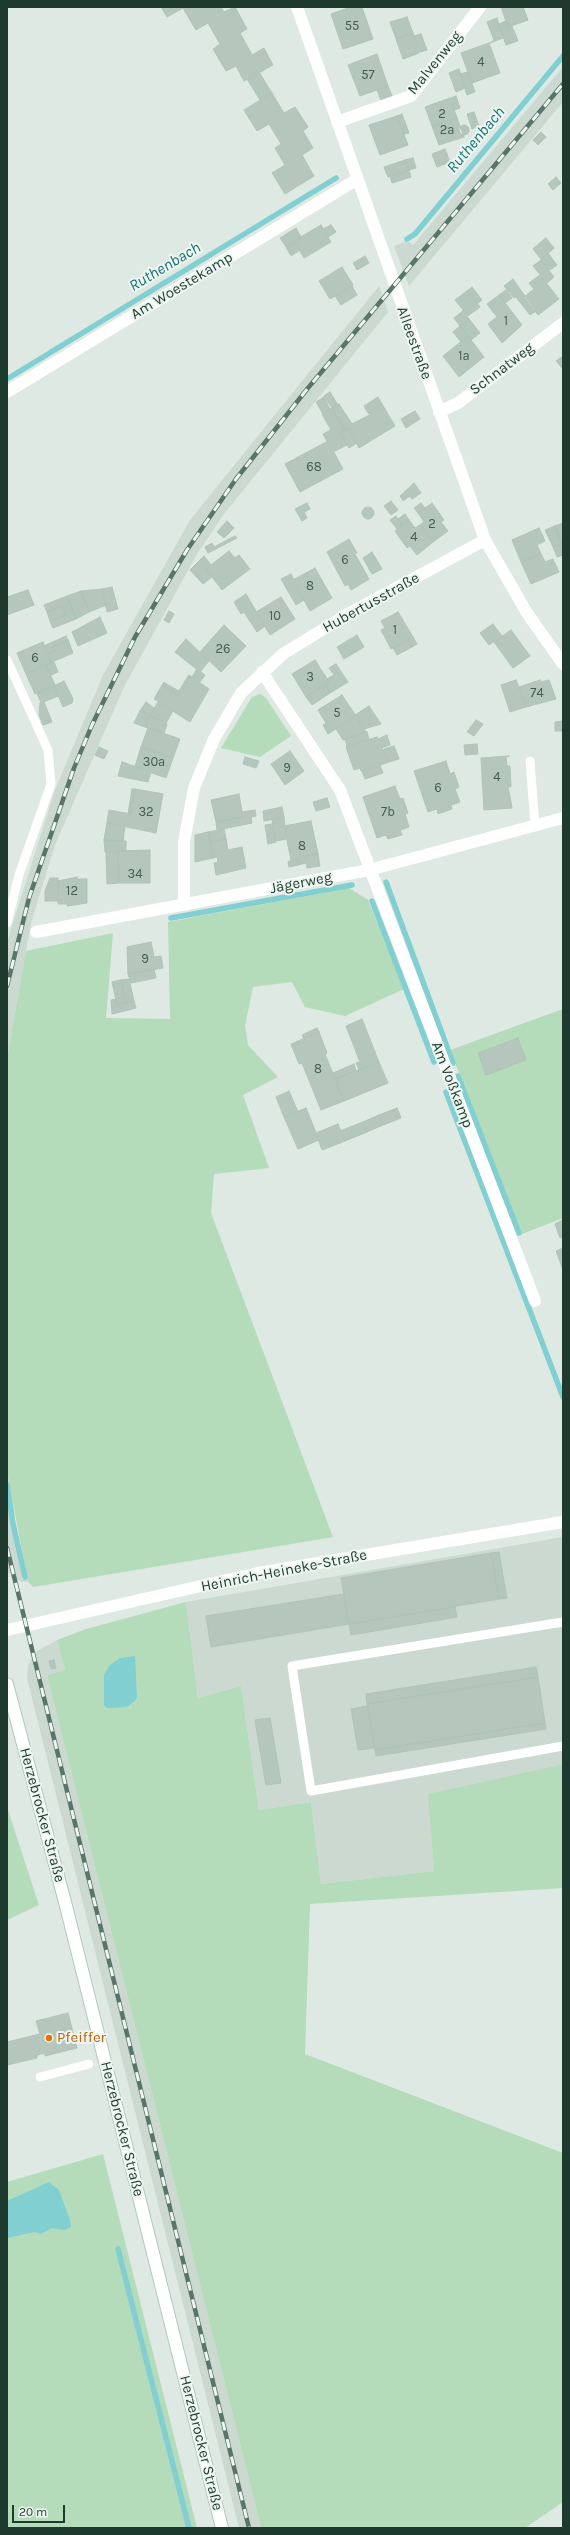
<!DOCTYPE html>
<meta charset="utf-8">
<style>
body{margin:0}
#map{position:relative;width:570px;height:2535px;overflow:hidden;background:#dde9e2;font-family:Karla,sans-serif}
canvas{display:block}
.frame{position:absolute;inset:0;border:8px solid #1e392e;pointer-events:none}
.scale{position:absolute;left:12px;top:2505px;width:53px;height:18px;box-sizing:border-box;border:2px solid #1e392e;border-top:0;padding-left:5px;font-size:12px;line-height:14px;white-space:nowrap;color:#1e392e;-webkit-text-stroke:3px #edf6f0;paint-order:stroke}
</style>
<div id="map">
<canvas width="570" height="2535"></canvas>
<div class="frame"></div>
<div class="scale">20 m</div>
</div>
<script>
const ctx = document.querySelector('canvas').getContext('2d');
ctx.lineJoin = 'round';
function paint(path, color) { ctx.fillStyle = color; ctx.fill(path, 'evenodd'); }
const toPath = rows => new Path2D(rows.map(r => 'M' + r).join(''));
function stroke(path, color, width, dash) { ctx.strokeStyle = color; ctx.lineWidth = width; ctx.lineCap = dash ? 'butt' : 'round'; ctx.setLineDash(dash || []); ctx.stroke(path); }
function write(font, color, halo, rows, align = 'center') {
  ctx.font = font + ' Karla,sans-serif'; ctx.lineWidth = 4; ctx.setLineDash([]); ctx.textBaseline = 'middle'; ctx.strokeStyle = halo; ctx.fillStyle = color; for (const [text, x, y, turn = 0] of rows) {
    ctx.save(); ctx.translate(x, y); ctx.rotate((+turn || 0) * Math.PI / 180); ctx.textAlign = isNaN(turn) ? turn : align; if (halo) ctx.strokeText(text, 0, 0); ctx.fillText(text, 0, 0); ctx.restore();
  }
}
paint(toPath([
 [563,67,563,102,409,286,394,246,407,241,413,245],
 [379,286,388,312,224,514,197,554,124,687,55,845,31,923,7,1058,7,945,11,929,55,790,103,675,190,520],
 [7,1472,16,1525,28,1582,21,1582,7,1572],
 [563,1537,563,1764,429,1794,434,1871,321,1884,311,1802,259,1810,241,1686,198,1698,186,1602],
 [57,1640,65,1670,47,1675,261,2528,239,2528,27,1678,28,1665,35,1652]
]), '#cbd9d1');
paint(toPath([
 [260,694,266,698,291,736,260,757,221,748,252,697],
 [349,888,368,900,404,989,345,1016,305,1007,292,982,253,987,245,1026,248,1045,278,1077,243,1095,269,1168,214,1174,211,1213,333,1537,33,1587,28,1582,7,1472,7,1058,26,951,113,933,106,1018,170,1019,168,922],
 [563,1009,563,1218,522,1234,450,1050],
 [186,1602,198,1698,241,1686,259,1810,311,1802,321,1884,434,1871,428,1794,563,1764,563,1888,310,1904,305,2054,563,2153,563,2502,525,2528,261,2528,47,1675,65,1670,57,1640,86,1629],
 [7,1807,39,1905,7,1920],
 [103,2154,197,2528,7,2528,7,2182]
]), '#b4dcba');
paint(toPath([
 [135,1656,137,1697,135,1701,127,1707,107,1708,104,1705,104,1675,110,1665,120,1658],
 [49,2182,59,2190,70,2220,71,2227,65,2230,52,2228,41,2234,34,2232,7,2238,7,2201]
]), '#82cfd1');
stroke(toPath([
 [407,239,415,234,563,56],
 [7,379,336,178],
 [386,882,453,1063],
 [372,901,434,1062],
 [171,918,352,885],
 [458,1076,519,1233],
 [446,1092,563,1397],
 [7,1485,13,1524,25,1577],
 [118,2249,189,2528]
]), '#82cfd1', 5.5);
const building = toPath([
 [161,7,185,7,167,17,161,7],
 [221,7,224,12,235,7,247,29,240,33,252,55,264,48,273,65,244,81,236,66,226,71,213,49,220,44,208,23,196,30,183,8,221,7],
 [351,7,362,7,373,39,343,49,331,14,351,7],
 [501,7,523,7,528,20,508,27,501,7],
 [407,17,413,33,396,39,390,22,407,17],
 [497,18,503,38,490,43,494,40,487,22,497,18],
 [506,21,508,27,512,26,518,41,506,45,499,24,506,21],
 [413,33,419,53,403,59,396,39,413,33],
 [421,34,427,50,420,52,414,36,421,34],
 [489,43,500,73,472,83,461,53,489,43],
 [377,54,388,86,360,96,348,65,377,54],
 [459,69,465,88,456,92,449,73,459,69],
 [259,72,272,93,260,100,247,79,259,72],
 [468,72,475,92,467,95,460,74,468,72],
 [388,86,392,96,381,100,377,90,388,86],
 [272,93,284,113,295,107,308,127,303,131,313,148,302,155,314,176,285,194,272,173,285,165,275,148,281,144,269,124,257,131,244,110,272,93],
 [456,96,460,108,454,110,449,99,456,96],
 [450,98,457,118,432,126,425,107,450,98],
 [474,112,479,126,472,129,467,114,474,112],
 [402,114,409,133,404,134,397,116,402,114],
 [397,116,408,145,380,155,369,125,397,116],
 [457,118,464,137,439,145,432,126,457,118],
 '459 130a5 5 0 1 1 10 0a5 5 0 1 1-10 0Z',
 [541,132,546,137,538,145,533,140,541,132],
 [445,149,450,162,437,167,432,154,445,149],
 [413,158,416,168,409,170,405,160,413,158],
 [405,160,409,170,388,177,384,167,405,160],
 [409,170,411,177,392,183,390,176,409,170],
 [556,177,561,183,553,190,548,184,556,177],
 [321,225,331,242,304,258,294,241,321,225],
 [331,225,336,232,328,237,323,229,331,225],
 [296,228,301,237,286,247,280,238,296,228],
 [546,238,554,248,552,250,543,240,546,238],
 [543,240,552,250,541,259,533,249,543,240],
 [295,242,300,250,291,256,286,247,295,242],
 [548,253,557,265,550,270,541,259,548,253],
 [365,256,369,263,357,270,353,263,365,256],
 [541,260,554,277,547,283,533,266,541,260],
 [342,267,353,285,330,299,319,281,342,267],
 [540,275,559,299,538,315,524,297,534,289,529,283,540,275],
 [513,279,522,292,514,298,504,286,513,279],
 [352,286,357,295,341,305,335,296,352,286],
 [472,287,482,300,477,304,467,291,472,287],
 [506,290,512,298,505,303,499,295,506,290],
 [467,291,480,307,468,316,455,300,467,291],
 [522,292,536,311,530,315,516,297,522,292],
 [499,295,522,325,502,343,488,324,497,317,487,304,499,295],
 [463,311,469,319,460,326,454,318,463,311],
 [469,319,480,333,471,340,460,326,469,319],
 [460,326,468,336,461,342,453,332,460,326],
 [468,336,484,357,459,377,443,356,468,336],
 [563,356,563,369,556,361,563,356],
 [330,392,338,405,332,408,324,396,330,392],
 [324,397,330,409,323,414,316,402,324,397],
 [378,397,382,404,368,413,364,406,378,397],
 [339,404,352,424,383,408,382,404,395,426,359,448,348,428,345,430,332,408,339,404],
 [381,405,383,408,369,414,368,413,381,405],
 [332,408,345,430,340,433,347,445,333,452,323,434,331,430,322,414,332,408],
 [415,411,420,419,406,428,401,419,415,411],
 [348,428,357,443,349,448,340,433,348,428],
 [328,441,343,469,300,492,285,464,328,441],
 [414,483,421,493,412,499,410,496,403,501,400,496,414,483],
 [391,501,398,510,391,515,384,506,391,501],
 [307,503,310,509,304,512,307,518,302,521,295,509,307,503],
 [421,503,425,508,418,513,414,508,421,503],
 [432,503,444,520,441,522,448,531,433,542,420,525,424,522,418,513,432,503],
 '362 513a6 6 0 1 1 12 0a6 6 0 1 1-12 0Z',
 [405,514,409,520,402,525,398,519,405,514],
 [396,516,402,525,397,529,390,520,396,516],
 [409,520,415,528,420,525,433,542,417,555,410,546,407,548,395,531,409,520],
 [227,521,234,528,224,538,217,532,227,521],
 [563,523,563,543,562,544,555,526,563,523],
 [555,526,562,544,553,547,545,530,555,526],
 [539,528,545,541,537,545,541,554,521,562,512,540,539,528],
 [235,536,237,538,208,553,205,547,212,543,214,547,235,536],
 [349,539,357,553,355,554,369,579,351,590,348,584,345,586,327,552,349,539],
 [562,544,563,555,557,557,553,547,562,544],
 [229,551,235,558,239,555,250,569,222,590,206,569,229,551],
 [372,552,382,569,372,574,363,558,372,552],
 [541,554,545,562,553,559,559,572,531,584,521,562,541,554],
 [204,556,211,565,206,569,212,577,203,584,190,570,204,556],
 [315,568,332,598,310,611,293,580,315,568],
 [291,574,304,600,296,605,281,579,291,574],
 [112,587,118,609,107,612,102,589,112,587],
 [102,589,106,605,89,612,81,591,102,589],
 [28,590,34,605,7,615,7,597,28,590],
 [81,591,89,612,76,619,67,596,81,591],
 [246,594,265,626,257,632,244,612,241,614,234,602,246,594],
 [67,596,76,619,53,628,50,621,66,615,62,606,47,612,44,605,67,596],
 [281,597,295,619,270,635,256,612,281,597],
 [62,606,66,615,50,621,47,612,62,606],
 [169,611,174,614,169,623,164,620,169,611],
 [398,612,413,637,391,649,381,630,385,628,381,621,398,612],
 [100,617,107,633,78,646,72,632,100,617],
 [493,624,502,636,489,645,480,633,493,624],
 [224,625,246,646,221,672,200,652,224,625],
 [511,630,530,656,513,668,494,642,511,630],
 [357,635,364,647,344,659,337,647,357,635],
 [66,636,68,640,53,647,55,651,48,654,44,646,66,636],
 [413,637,417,644,412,647,408,639,413,637],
 [186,639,209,661,200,672,175,652,186,639],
 [408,639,412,647,397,655,393,648,408,639],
 [68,640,73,653,52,662,48,654,55,651,53,647,68,640],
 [43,642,52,662,26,674,17,653,43,642],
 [315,660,329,682,306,697,292,674,315,660],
 [54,662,58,672,51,675,46,665,54,662],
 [336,664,348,682,330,693,325,685,329,682,327,679,334,675,329,668,336,664],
 [46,665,55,685,35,694,26,674,46,665],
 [197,669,205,675,200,682,192,677,197,669],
 [189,675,209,689,190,722,154,699,164,682,163,686,179,696,190,677,189,675],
 [188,676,190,677,179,696,163,686,165,683,179,691,188,676],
 [516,680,526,707,510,712,501,685,516,680],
 [540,680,541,682,549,680,556,699,526,707,519,687,540,680],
 [64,681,73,699,72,703,63,707,54,686,64,681],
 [325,685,330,693,312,705,306,697,325,685],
 [54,686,58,696,41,703,37,693,54,686],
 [342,695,356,716,328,734,323,725,326,723,318,710,342,695],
 [44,702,52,722,43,725,39,715,40,703,44,702],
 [146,702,154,708,150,716,140,711,146,702],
 [158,702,173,711,166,723,150,716,158,702],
 [369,706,381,724,364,729,355,715,369,706],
 [140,711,150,716,148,720,138,715,140,711],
 [138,715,148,720,145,727,134,723,138,715],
 [150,716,167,724,164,733,145,727,150,716],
 [356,716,366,732,343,740,336,729,356,716],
 [476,720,483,724,474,736,467,732,476,720],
 [563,721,563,731,555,731,555,722,563,721],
 [148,728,180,739,173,758,141,747,148,728],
 [367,732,369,739,347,747,345,739,367,732],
 [387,735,390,745,381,748,378,739,387,735],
 [377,737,389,762,361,771,360,768,354,770,346,747,377,737],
 [477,744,478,754,465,755,464,745,477,744],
 [394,746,399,759,389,762,384,749,394,746],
 [99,747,108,751,104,759,95,755,99,747],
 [141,747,173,758,166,778,135,767,141,747],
 [290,751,304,771,285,785,271,764,290,751],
 [509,756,506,757,507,766,510,766,511,787,508,787,512,808,484,810,481,758,509,756],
 [245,757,259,761,256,768,243,764,245,757],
 [446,761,450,774,454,772,459,787,455,789,460,802,451,805,452,809,438,814,437,809,428,812,414,771,446,761],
 [122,762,151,772,148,782,118,776,122,762],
 [380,765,383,773,365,779,362,771,380,765],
 [395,786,400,799,403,798,408,813,405,814,409,827,400,830,402,835,388,839,386,835,377,838,363,797,395,786],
 [132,789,135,789,131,814,128,814,132,789],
 [135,789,163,794,156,833,107,823,109,810,131,814,135,789],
 [239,794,243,817,216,822,211,800,239,794],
 [327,798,330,807,316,811,313,802,327,798],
 [282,807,284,817,264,821,263,811,282,807],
 [255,810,256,816,251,817,252,823,217,830,216,822,243,817,242,812,255,810],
 [284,817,286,839,276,841,272,820,284,817],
 [311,821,318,854,305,856,306,863,298,865,298,860,288,862,291,860,284,826,311,821],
 [107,823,125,826,123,841,104,840,107,823],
 [272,824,276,842,268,844,265,825,272,824],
 [224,829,226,839,210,842,208,832,224,829],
 [208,832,213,858,195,862,195,835,208,832],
 [226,839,228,850,242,847,246,868,216,875,214,863,218,862,217,857,213,858,210,842,226,839],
 [104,840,126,841,126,851,105,852,104,840],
 [150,850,150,883,119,883,118,851,150,850],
 [106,852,118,852,119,883,107,884,106,852],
 [318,854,320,866,307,868,305,856,318,854],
 [298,860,298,865,289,867,288,862,298,860],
 [77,877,77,879,87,879,87,903,67,906,67,904,58,904,58,881,77,877],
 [50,878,58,878,58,901,45,901,45,891,50,878],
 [151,942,154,957,161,956,163,968,128,974,127,947,151,942],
 [154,969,156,978,131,983,128,974,154,969],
 [129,979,134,1001,125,1003,121,980,129,979],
 [121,980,125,1003,117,1005,112,982,121,980],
 [116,999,117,1005,134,1001,136,1008,112,1014,111,1000,116,999],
 [362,1019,379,1062,359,1070,356,1063,360,1062,346,1026,362,1019],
 [317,1028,319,1032,304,1039,302,1035,317,1028],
 [319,1032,327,1053,325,1054,344,1101,321,1110,302,1063,299,1064,291,1044,319,1032],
 [518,1038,526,1060,486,1075,478,1053,518,1038],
 [379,1062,388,1083,344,1101,335,1079,379,1062],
 [354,1064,356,1071,335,1079,333,1073,354,1064],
 [289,1091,298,1112,284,1117,276,1097,289,1091],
 [306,1108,319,1140,298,1149,284,1117,306,1108],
 [397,1108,401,1118,383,1125,379,1115,397,1108],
 [379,1115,383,1125,367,1132,363,1122,379,1115],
 [363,1122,367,1132,345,1141,340,1131,363,1122],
 [338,1124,345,1141,322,1150,316,1133,338,1124],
 [563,1220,563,1237,560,1238,555,1224,563,1220],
 [563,1248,563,1270,556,1251,563,1248],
 [499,1552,502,1570,494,1571,491,1553,499,1552],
 [491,1553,499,1599,349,1624,341,1578,491,1553],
 [502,1570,507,1598,499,1599,494,1571,502,1570],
 [344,1594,349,1624,211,1647,206,1616,344,1594],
 [455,1607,457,1617,351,1635,349,1624,455,1607],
 [54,1660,56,1668,51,1669,49,1661,54,1660],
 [536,1667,538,1677,367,1704,366,1694,536,1667],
 [538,1677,545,1723,375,1750,367,1704,538,1677],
 [368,1706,374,1748,358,1750,351,1709,368,1706],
 [270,1718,281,1783,266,1785,255,1720,270,1718],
 [545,1723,546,1729,376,1756,375,1750,545,1723],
 [68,2013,77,2048,45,2056,45,2053,37,2055,37,2058,7,2065,7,2042,40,2034,36,2021,68,2013]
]);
paint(building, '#b5c7bd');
stroke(building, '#afc3b8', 1);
const secondary = toPath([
 [7,1684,66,1906,222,2528]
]);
stroke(secondary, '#b0c9bd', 14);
stroke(toPath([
 [7,660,48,750,51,784,19,875,7,923],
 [530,761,535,826],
 [563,1622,292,1666,311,1791,563,1746],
 [40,2077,89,2064]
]), '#fff', 9);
stroke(toPath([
 [297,7,485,540,527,613,563,664],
 [337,122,411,96,480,7],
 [7,392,356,180],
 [439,412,458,403,563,323],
 [262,672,340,790,535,1301],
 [184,905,184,842,194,788,214,739,241,693,283,654,346,615,485,540],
 [36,932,369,870,563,818],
 [7,1630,258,1573,563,1522]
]), '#fff', 12);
stroke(secondary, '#fff', 12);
const rail = toPath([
 [7,986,29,898,74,768,92,725,135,637,187,550,236,479,308,388,563,84],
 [7,1548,249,2528]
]);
stroke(rail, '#587569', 4.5);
stroke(rail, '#edf6f0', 3, [9]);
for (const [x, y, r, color] of [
 [49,2038,4,"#e8710a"]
]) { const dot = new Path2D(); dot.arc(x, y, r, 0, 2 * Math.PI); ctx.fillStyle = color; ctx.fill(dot); stroke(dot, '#edf6f0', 1.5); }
write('13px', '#445c52', null, [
 ["55",352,26],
 ["4",481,62],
 ["57",368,75],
 ["2",442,114],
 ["2a",447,130],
 ["1",506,321],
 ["1a",464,356],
 ["68",314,467],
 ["2",432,524],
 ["4",414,537],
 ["6",345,560],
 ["8",310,586],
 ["10",275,616],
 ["1",395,630],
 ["26",223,649],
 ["6",35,658],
 ["3",310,677],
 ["74",537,693],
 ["5",337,713],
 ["30a",154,762],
 ["9",287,768],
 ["4",497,777],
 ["6",438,788],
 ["32",146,812],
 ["7b",388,812],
 ["8",302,846],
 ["34",135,874],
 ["12",72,891],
 ["9",145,959],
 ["8",318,1069]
]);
write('15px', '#1e392e', '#edf6f0', [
 ["Malvenweg",435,63,-51],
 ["Am Woestekamp",182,286,-31],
 ["Alleestraße",414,343,70],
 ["Schnatweg",502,369,-37],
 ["Hubertusstraße",371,603,-29],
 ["Jägerweg",301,883,-11],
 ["Am Voßkamp",452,1085,69],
 ["Heinrich-Heineke-Straße",284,1571,-11],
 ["Herzebrocker Straße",42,1815,75],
 ["Herzebrocker Straße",122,2129,76],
 ["Herzebrocker Straße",201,2443,76]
]);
write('15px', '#c56008', '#edf6f0', [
 ["Pfeiffer",57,2038]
], 'left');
write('italic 16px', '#187175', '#edf6f0', [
 ["Ruthenbach",476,140,-50],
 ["Ruthenbach",165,267,-31]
]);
</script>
